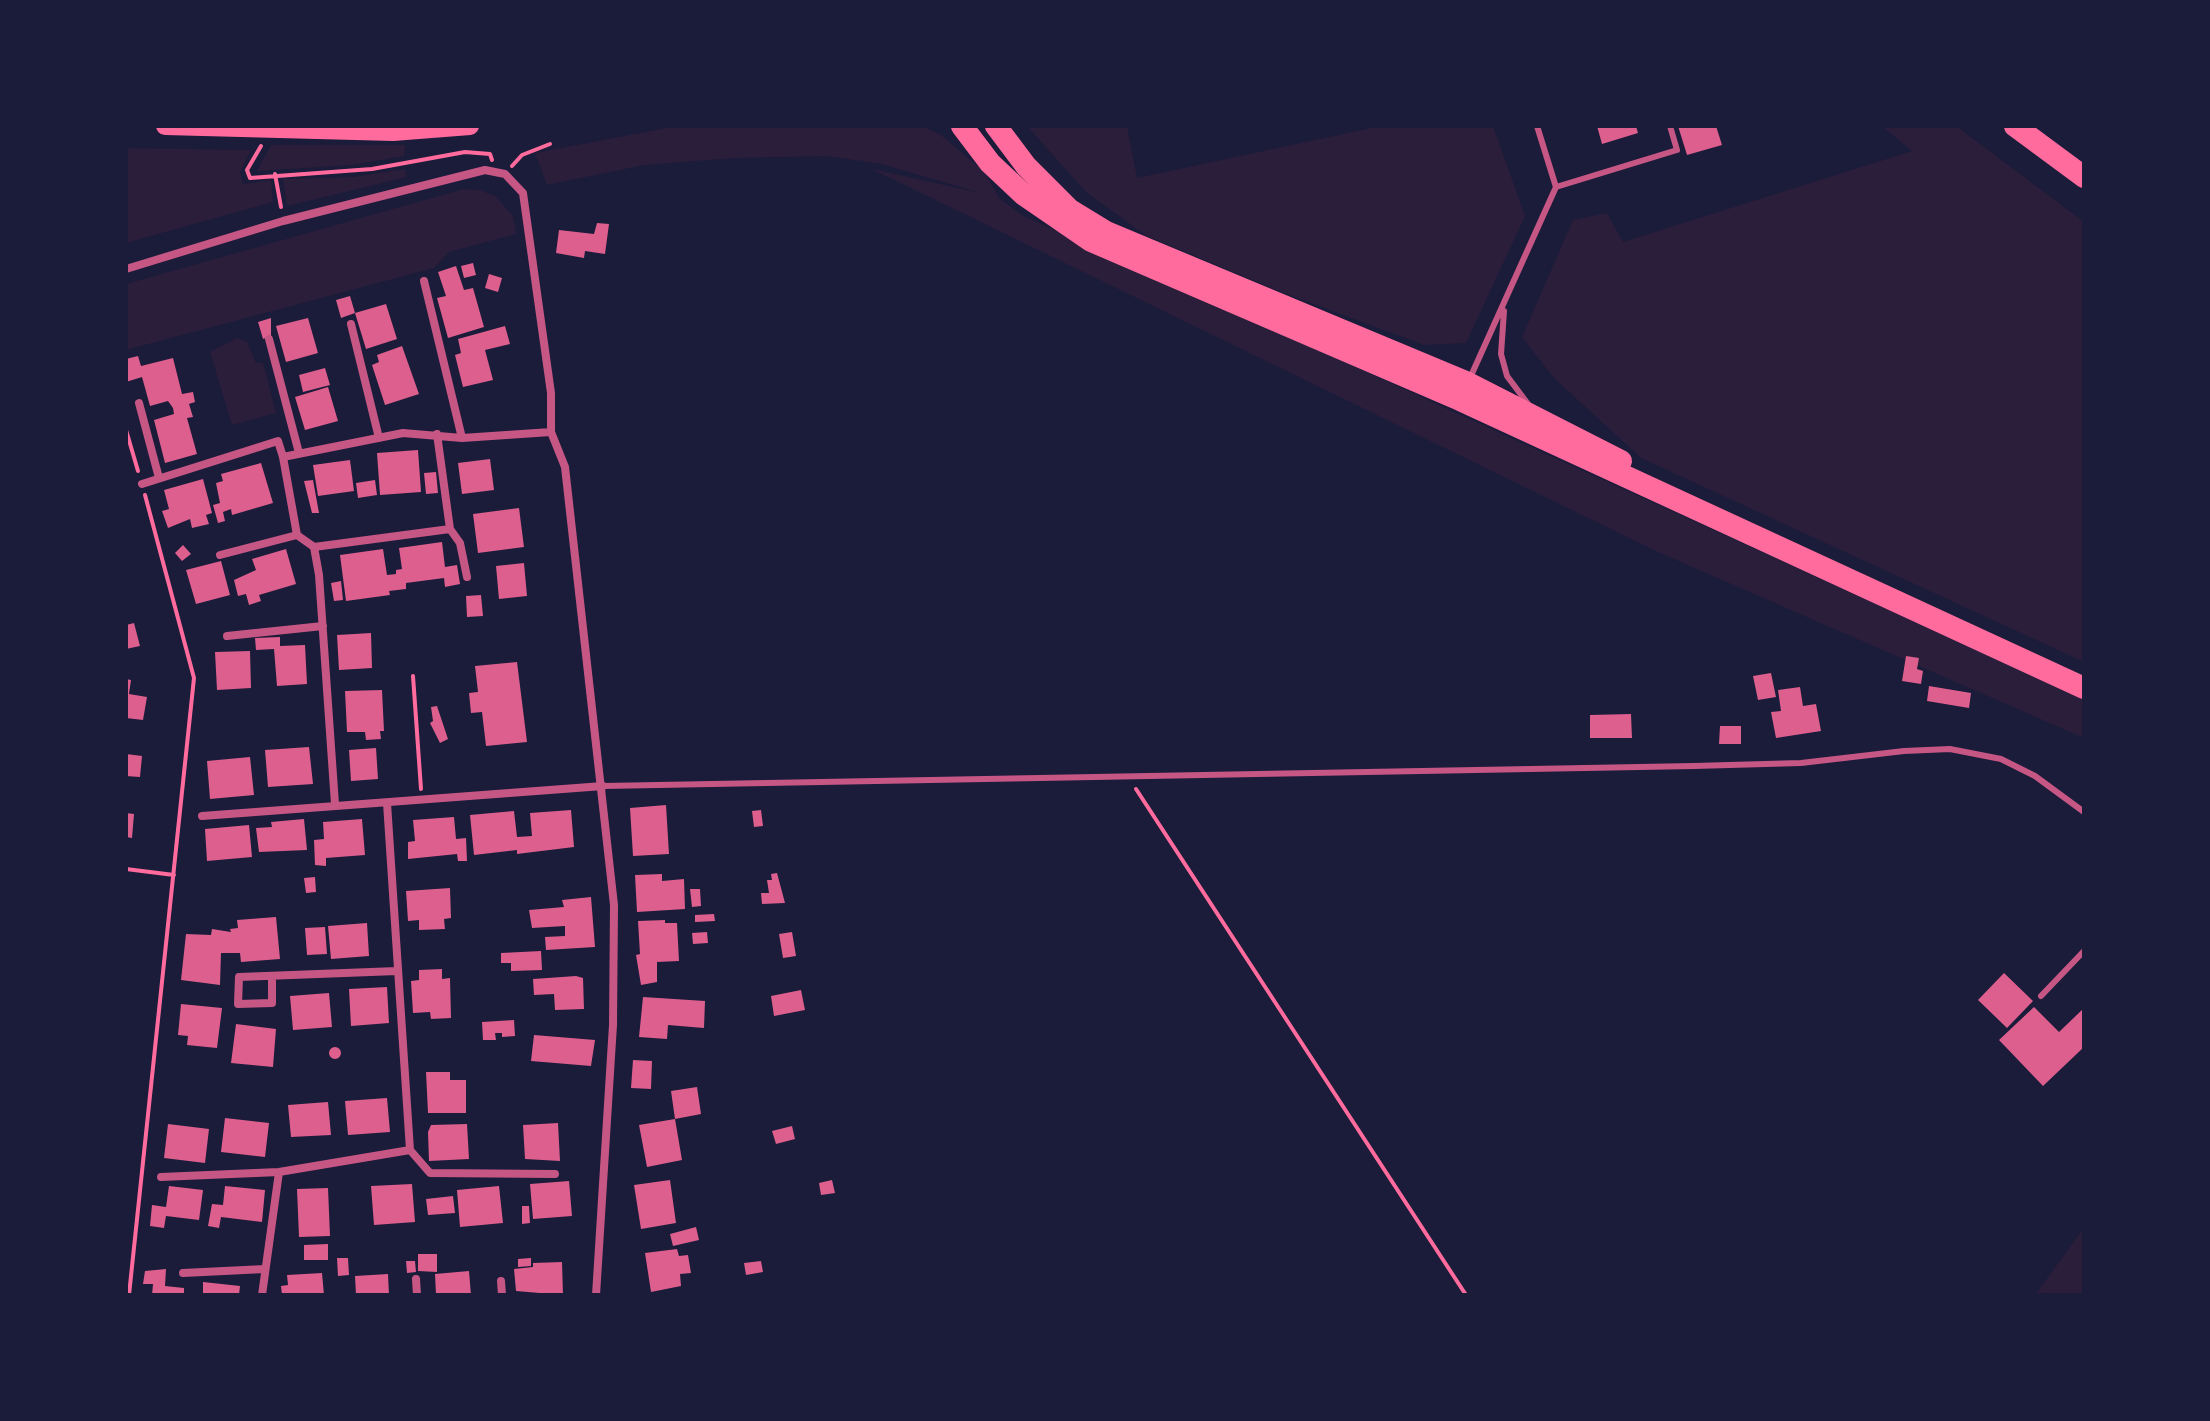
<!DOCTYPE html>
<style>
body{margin:0}
#map{position:relative;width:2210px;height:1421px;overflow:hidden;background:#1b1b3a;font-family:Raleway,sans-serif}
canvas{display:block}
.frame{position:absolute;inset:0;border:128px solid #1b1b3a;pointer-events:none}
</style>
<div id="map">
<canvas width="2210" height="1421"></canvas>
<div class="frame"></div>
</div>
<script>
const ctx = document.querySelector('canvas').getContext('2d');
ctx.lineJoin = 'round';
function paint(path, color) { ctx.fillStyle = color; ctx.fill(path, 'evenodd'); }
const toPath = rows => new Path2D(rows.map(r => 'M' + r).join(''));
function stroke(path, color, width, dash) { ctx.strokeStyle = color; ctx.lineWidth = width; ctx.lineCap = dash ? 'butt' : 'round'; ctx.setLineDash(dash || []); ctx.stroke(path); }
paint(toPath([
 [677,126,922,126,941,135,984,171,1000,199,1022,215,2084,699,2084,738,1658,552,872,169,980,193,882,164,827,156,735,158,644,165,547,185,535,153],
 [1027,126,1127,126,1137,178,1381,126,1493,126,1525,216,1466,343,1424,345,1284,293,1145,235,1086,192],
 [1882,126,1956,126,2084,222,2084,662,1641,458,1553,377,1522,337,1573,220,1607,213,1623,242,1912,151],
 [271,145,405,145,404,156,352,165,257,171],
 [126,148,251,150,240,172,243,184,271,180,273,202,126,243],
 [405,169,407,177,287,206,283,179,353,177],
 [464,189,480,190,495,196,513,216,516,234,449,252,434,268,126,350,126,284],
 [237,338,247,342,256,363,263,363,276,413,232,425,210,352],
 [2084,1228,2084,1295,2035,1295]
]), '#2a1e3b');
paint(toPath([
 [1597,126,1636,126,1638,133,1602,144],
 [1678,126,1716,126,1722,145,1687,155],
 [597,223,609,224,605,254,585,251,584,258,556,253,559,230,594,234],
 [473,263,476,275,464,278,461,266],
 [456,266,464,290,473,288,484,327,448,338,437,298,446,296,438,272],
 [489,274,502,278,498,292,485,288],
 [350,296,355,313,341,318,336,300],
 [386,304,397,339,366,349,355,313],
 [271,318,271,336,263,339,258,322],
 [308,318,318,353,286,362,276,326],
 [505,326,510,344,485,350,493,380,463,387,455,355,461,353,458,339],
 [402,346,419,394,385,405,372,365,379,362,377,355],
 [138,356,141,366,173,358,182,394,193,392,195,402,189,404,193,417,187,418,197,454,165,463,154,420,174,414,173,408,168,401,150,406,142,377,126,382,126,359],
 [325,368,330,385,303,392,299,375],
 [328,387,338,421,305,430,295,397],
 [418,450,421,492,380,495,377,453],
 [490,459,494,490,462,494,458,463],
 [350,460,354,491,318,496,313,465],
 [261,463,273,503,232,515,231,509,223,512,225,521,218,523,213,505,220,503,216,483,223,481,221,474],
 [436,472,438,493,426,494,424,473],
 [203,479,212,513,206,515,209,524,192,528,190,519,168,528,162,511,169,509,164,490],
 [313,480,319,513,312,513,304,481],
 [375,480,377,495,358,498,356,483],
 [519,508,524,547,478,553,473,514],
 [442,542,445,567,457,565,460,584,445,587,444,578,406,583,406,589,389,591,390,595,346,601,340,555,383,549,387,575,396,574,396,570,402,569,399,548],
 [183,545,191,554,182,561,175,553],
 [286,549,296,584,259,595,261,601,249,605,246,594,238,596,234,580,256,570,252,559],
 [221,561,230,595,196,604,186,570],
 [524,563,527,596,499,599,496,566],
 [341,581,343,600,334,601,331,583],
 [481,595,483,616,467,617,466,596],
 [134,623,140,646,126,649,126,625],
 [371,633,372,668,339,670,337,635],
 [280,637,280,646,305,645,307,684,277,686,274,649,256,650,255,638],
 [250,651,251,688,217,690,215,652],
 [1906,656,1919,658,1917,669,1923,671,1921,684,1902,681],
 [517,662,527,742,486,746,482,712,471,713,469,693,478,692,475,666],
 [1771,673,1776,697,1758,700,1753,676],
 [126,679,131,680,129,694,147,697,143,720,126,718],
 [1929,686,1971,693,1969,708,1927,701],
 [1800,687,1803,706,1816,704,1821,731,1776,738,1771,712,1781,711,1778,690],
 [382,690,384,731,380,731,381,739,366,740,365,732,347,732,345,691],
 [437,706,448,739,440,743,430,723,433,721,431,707],
 [1631,714,1632,738,1590,738,1590,715],
 [1720,726,1741,726,1741,744,1719,744],
 [309,747,313,784,268,787,265,750],
 [376,748,378,779,351,781,349,750],
 [126,754,142,756,140,777,126,776],
 [250,757,254,795,210,799,207,761],
 [666,805,669,854,633,856,630,808],
 [571,810,574,847,517,854,517,850,474,855,470,815,514,811,517,837,532,836,530,813],
 [761,810,763,826,754,827,752,811],
 [126,813,134,814,132,838,126,837],
 [454,817,456,839,466,838,467,861,458,861,457,854,408,859,408,842,415,841,413,820],
 [304,819,307,850,259,852,256,828,272,827,271,822],
 [362,819,365,855,326,858,326,866,315,865,314,840,324,839,323,822],
 [249,825,252,857,207,861,205,829],
 [777,873,785,903,762,904,761,893,769,893,767,880,772,880,771,874],
 [662,874,662,881,684,879,685,909,637,912,635,875],
 [315,877,316,892,306,893,304,878],
 [450,888,451,918,444,919,445,929,419,930,419,920,408,921,406,891],
 [690,889,700,889,701,906,692,907],
 [591,897,595,947,546,950,545,937,565,936,565,926,532,928,529,910,564,907,562,900],
 [714,914,715,921,695,922,695,915],
 [276,917,280,959,241,962,240,953,221,953,220,985,181,980,186,934,211,935,212,929,231,932,230,929,238,928,237,920],
 [665,920,665,923,677,923,679,961,657,962,657,982,641,985,636,955,640,954,638,921],
 [367,923,369,956,331,959,328,926],
 [325,927,327,954,307,955,305,928],
 [707,932,708,943,693,944,692,933],
 [792,932,796,956,783,958,779,934],
 [541,951,542,970,511,971,511,963,501,963,501,953],
 [442,969,442,979,450,978,451,1018,431,1019,430,1012,413,1013,411,981,419,980,419,970],
 [2004,973,2033,1001,2007,1028,1978,1000],
 [576,976,583,978,584,1009,555,1010,554,994,534,995,533,979],
 [387,987,389,1023,351,1026,349,989],
 [801,990,805,1010,774,1016,771,996],
 [329,993,332,1027,293,1030,290,996],
 [643,997,705,1001,704,1028,668,1025,667,1039,639,1037],
 [181,1004,222,1008,217,1048,187,1045,188,1036,178,1035],
 [2034,1007,2059,1032,2084,1008,2084,1047,2043,1086,1999,1040],
 [514,1020,515,1036,502,1037,502,1033,495,1033,496,1040,483,1040,482,1022],
 [236,1024,276,1029,273,1067,231,1063],
 [534,1035,595,1040,591,1066,531,1061],
 '329 1053a6 6 0 1 1 12 0a6 6 0 1 1-12 0Z',
 [633,1060,652,1061,651,1089,631,1088],
 [426,1072,450,1072,450,1080,466,1080,466,1113,428,1113],
 [697,1087,701,1114,675,1119,671,1091],
 [387,1098,390,1132,348,1135,345,1101],
 [328,1102,331,1135,291,1137,288,1105],
 [225,1118,269,1123,265,1157,221,1152],
 [675,1119,682,1160,647,1167,639,1125],
 [558,1123,560,1161,525,1159,523,1125],
 [168,1124,209,1129,205,1163,164,1158],
 [467,1124,469,1159,429,1161,428,1132,431,1125],
 [792,1126,795,1139,776,1144,772,1131],
 [670,1180,676,1223,641,1229,634,1185],
 [832,1180,835,1193,821,1195,819,1183],
 [569,1181,572,1216,533,1219,530,1184],
 [412,1184,415,1222,374,1225,371,1186],
 [169,1186,203,1190,199,1220,166,1216,164,1228,150,1226,152,1205,166,1207],
 [225,1186,265,1190,262,1222,221,1217,219,1228,208,1226,212,1204,223,1205],
 [499,1186,503,1223,460,1227,457,1190],
 [328,1188,330,1236,299,1237,297,1189],
 [453,1196,455,1213,428,1215,426,1199],
 [522,1206,529,1206,530,1223,522,1224],
 [696,1227,699,1240,673,1246,670,1234],
 [328,1244,328,1260,304,1260,304,1245],
 [677,1249,679,1256,688,1255,691,1273,680,1274,681,1286,651,1292,645,1253],
 [418,1254,437,1254,437,1272,418,1271],
 [337,1258,348,1258,349,1275,338,1276],
 [531,1258,531,1266,518,1267,518,1259],
 [406,1261,415,1261,416,1272,407,1273],
 [761,1261,763,1272,746,1275,744,1263],
 [562,1262,563,1295,516,1291,514,1269,533,1267,533,1263],
 [166,1269,165,1286,184,1288,184,1295,152,1295,153,1284,143,1284,145,1271],
 [469,1271,471,1295,436,1295,435,1274],
 [322,1273,324,1295,282,1295,281,1286,288,1285,287,1275],
 [388,1274,389,1295,356,1295,355,1276],
 [203,1282,240,1286,239,1295,203,1295]
]), '#dd5f8e');
stroke(toPath([
 [261,146,247,170,250,178,372,169,465,152,490,154,492,160],
 [512,166,522,155,550,144],
 [275,174,281,207],
 [126,430,138,471],
 [413,676,421,789],
 [1136,789,1466,1295],
 [126,869,174,875],
 [129,1295,194,678,145,495]
]), '#ff6b9d', 4);
stroke(toPath([
 [1556,187,1677,150,1670,126],
 [1504,311,1501,354,1507,376,1528,404],
 [1470,378,1556,187,1537,126],
 [603,786,1694,766,1801,763,1904,751,1950,749,2001,759,2035,776,2084,812],
 [2041,996,2084,951]
]), '#c65784', 6);
stroke(toPath([
 [126,269,283,221,485,170,505,174,523,193,551,393,551,432,565,467,614,905,613,1025,596,1295],
 [424,281,462,438],
 [351,324,379,438],
 [269,339,299,453],
 [139,403,159,478],
 [437,434,450,529],
 [142,484,278,441,283,457],
 [314,547,450,529,460,543,467,577],
 [220,555,297,535],
 [227,636,323,626],
 [387,803,410,1150,430,1173,555,1174],
 [335,804,319,575,314,547,297,535,283,457,403,433,462,438,551,432],
 [202,816,603,786],
 [272,976,272,1003,238,1004,239,977,397,971],
 [161,1177,279,1172,410,1150],
 [183,1273,265,1269],
 [416,1279,417,1295],
 [501,1281,502,1295],
 [262,1295,279,1172]
]), '#c65784', 8);
stroke(toPath([
 [165,126,393,132,470,126]
]), '#ff6b9d', 18);
stroke(toPath([
 [962,126,990,163,1024,195,1091,241,1460,400,2084,688],
 [996,126,1026,166,1070,210,1106,232,1468,383,1621,461],
 [2015,126,2084,177]
]), '#ff6b9d', 22);
</script>
